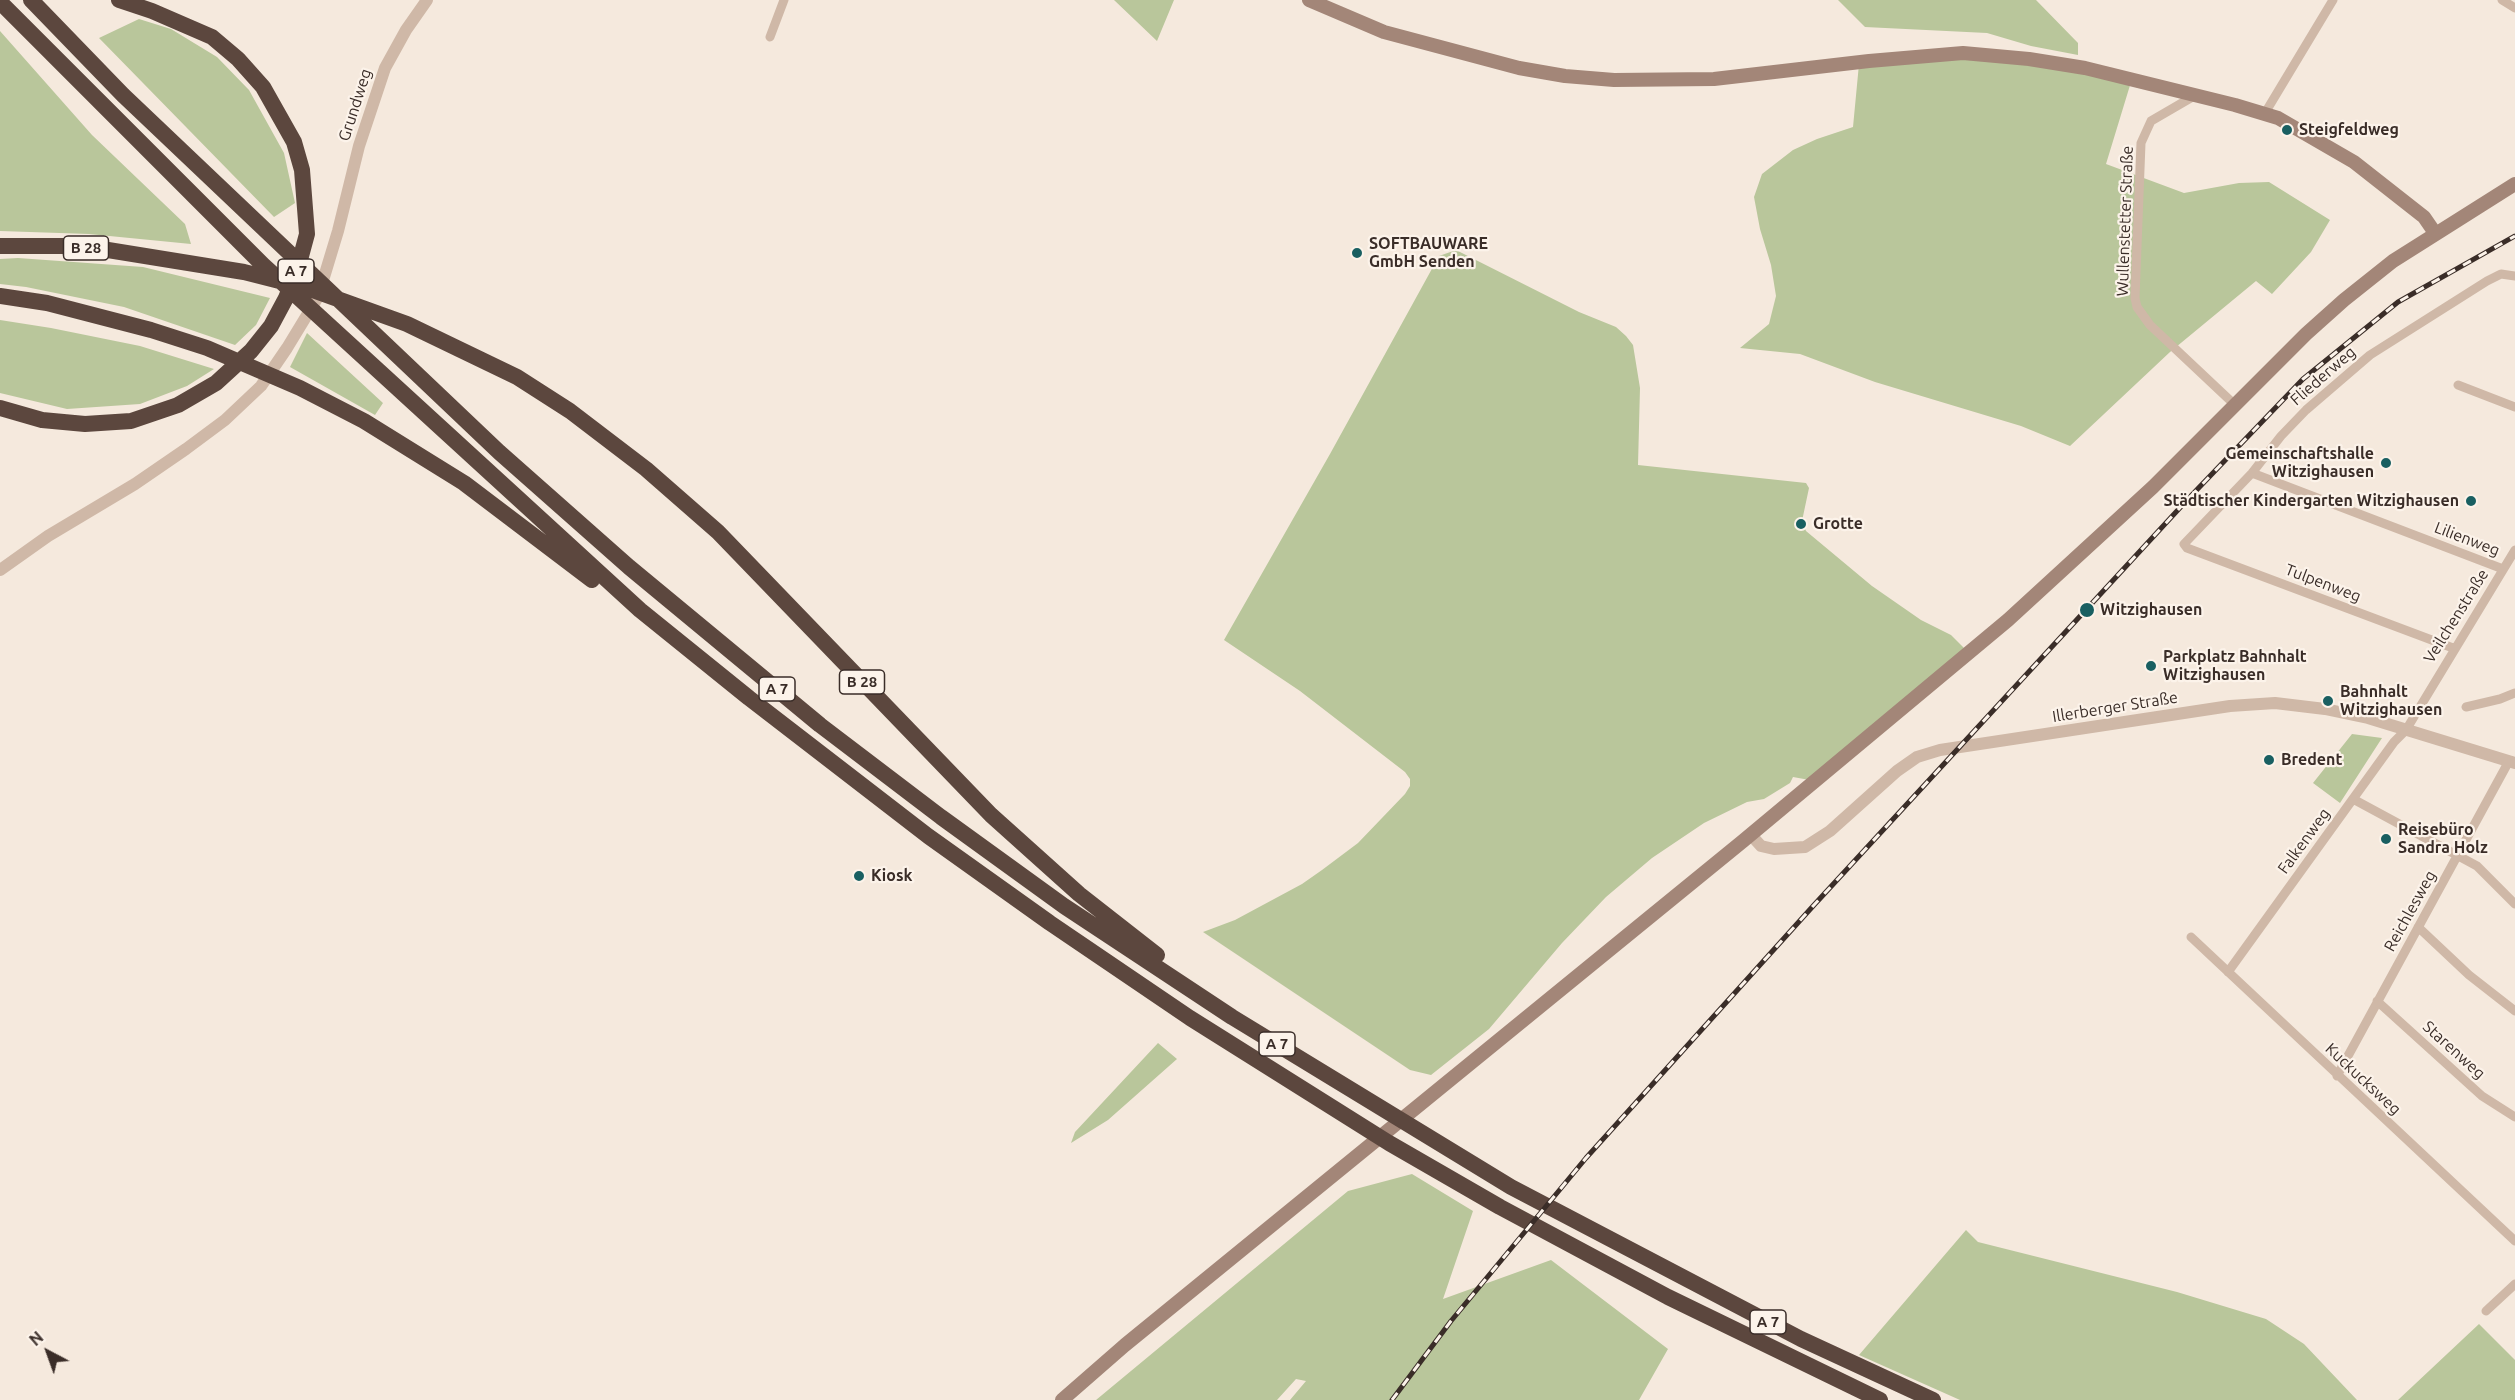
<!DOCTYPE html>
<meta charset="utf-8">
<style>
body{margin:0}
#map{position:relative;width:2515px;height:1400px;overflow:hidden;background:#f5e9dd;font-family:Ubuntu,sans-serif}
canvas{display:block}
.north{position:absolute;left:18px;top:1322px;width:60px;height:60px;-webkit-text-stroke:4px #fcf3ea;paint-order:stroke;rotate:319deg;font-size:16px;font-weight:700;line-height:24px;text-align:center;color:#3a2d28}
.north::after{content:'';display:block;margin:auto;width:21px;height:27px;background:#3a2d28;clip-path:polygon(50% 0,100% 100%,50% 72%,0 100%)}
</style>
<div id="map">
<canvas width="2515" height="1400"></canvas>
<div class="north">N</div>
</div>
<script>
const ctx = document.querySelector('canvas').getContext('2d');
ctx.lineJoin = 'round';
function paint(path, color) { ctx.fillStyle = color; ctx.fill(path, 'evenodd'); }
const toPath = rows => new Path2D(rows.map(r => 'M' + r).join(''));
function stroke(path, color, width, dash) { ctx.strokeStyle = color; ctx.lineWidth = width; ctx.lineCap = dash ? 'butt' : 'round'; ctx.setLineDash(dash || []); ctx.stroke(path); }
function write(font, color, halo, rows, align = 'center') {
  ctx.font = font + ' Ubuntu,sans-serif'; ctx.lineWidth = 4.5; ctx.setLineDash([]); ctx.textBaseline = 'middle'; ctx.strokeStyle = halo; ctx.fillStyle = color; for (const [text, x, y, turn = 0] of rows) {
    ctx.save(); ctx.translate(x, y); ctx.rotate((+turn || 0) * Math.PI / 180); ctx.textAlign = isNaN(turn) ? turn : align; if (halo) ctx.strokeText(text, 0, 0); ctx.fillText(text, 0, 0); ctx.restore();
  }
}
paint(toPath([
 [1114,0,1174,0,1157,41],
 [1838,0,2036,0,2078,43,2078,55,2031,46,1987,33,1865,27],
 [139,19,171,29,217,57,249,90,284,153,295,203,274,217,99,38],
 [0,31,92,135,185,224,191,244,89,234,0,231],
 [1964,55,2031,61,2131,82,2106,164,2184,193,2239,183,2269,182,2330,220,2311,252,2272,294,2256,281,2170,352,2070,446,2021,426,1875,382,1800,354,1740,348,1769,324,1776,296,1771,265,1760,229,1754,197,1762,174,1793,150,1817,139,1853,127,1859,64],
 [1456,250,1579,312,1616,327,1626,336,1633,345,1640,388,1638,465,1806,483,1809,488,1802,521,1806,531,1872,586,1921,620,1951,635,1969,653,1815,781,1793,777,1790,783,1764,799,1747,802,1704,823,1652,858,1606,897,1562,943,1489,1029,1431,1075,1410,1070,1203,932,1235,920,1302,884,1322,870,1358,843,1405,794,1410,786,1410,779,1405,772,1300,691,1224,640,1330,454,1439,256],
 [18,258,143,267,270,298,256,325,235,345,124,307,26,287,0,284,0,259],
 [0,320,51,328,140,346,214,369,187,386,140,404,67,409,0,393],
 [307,333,383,403,375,415,290,367],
 [2352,734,2382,738,2340,803,2313,783],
 [1158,1043,1177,1059,1108,1120,1071,1143,1075,1132],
 [1412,1174,1473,1211,1443,1299,1551,1260,1668,1349,1639,1400,1290,1400,1306,1381,1296,1379,1277,1400,1096,1400,1348,1191],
 [1966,1230,1978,1242,2177,1292,2266,1319,2304,1344,2357,1400,1960,1400,1859,1355],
 [2479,1324,2515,1360,2515,1400,2398,1400]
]), '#b9c69b');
stroke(toPath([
 [2502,0,2515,8],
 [770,37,784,0],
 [2194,96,2151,121,2141,143,2135,298,2137,307,2150,325,2235,405],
 [2265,113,2333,0],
 [2458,385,2515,407],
 [2252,473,2503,569],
 [2453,648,2187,548,2184,544,2252,473,2281,436,2306,410,2370,355,2487,281,2501,274,2515,276],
 [2466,707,2500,699,2515,693],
 [2353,799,2477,866,2515,904],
 [2418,927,2469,975,2515,1011],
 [2191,937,2515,1241],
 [2228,972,2394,742,2406,730,2515,550],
 [2377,1001,2482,1096,2515,1117],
 [2337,1076,2509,761],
 [2486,1311,2515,1284]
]), '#cfb8a7', 9);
stroke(toPath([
 [0,570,48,536,135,484,186,449,225,420,261,386,287,348,318,297,338,231,359,146,385,68,406,30,427,0],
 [1751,835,1761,846,1774,849,1805,847,1830,831,1897,771,1917,757,1940,750,2230,706,2275,703,2325,709,2368,718,2515,763]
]), '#cfb8a7', 12);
stroke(toPath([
 [1309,0,1384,32,1519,68,1565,76,1614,80,1714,79,1869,61,1963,53,2029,59,2085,68,2235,105,2278,118,2354,162,2424,217,2435,233],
 [1062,1400,1125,1345,1743,841,2008,620,2153,487,2306,334,2344,300,2393,261,2515,184]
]), '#a38678', 14);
stroke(toPath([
 [31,0,123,95,499,452,629,567,820,725,941,817,1064,906,1232,1017,1511,1187,1801,1339,1933,1400],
 [0,2,263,265,640,610,749,698,928,836,1050,923,1190,1018,1389,1143,1500,1207,1668,1297,1880,1400],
 [0,246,62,246,108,250,244,272,307,288,407,324,517,377,570,411,646,469,718,532,991,815,1079,894,1157,955],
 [0,296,47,303,151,330,207,348,300,388,364,421,464,483,592,580],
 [0,408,42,420,85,424,131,421,178,405,216,383,251,351,271,326,286,298,297,271,307,234,302,170,294,142,263,87,238,59,212,37,152,11,119,0]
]), '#5c473e', 16);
const rail = toPath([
 [1392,1400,1451,1321,1586,1158,1814,905,2188,499,2303,379,2398,302,2515,236]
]);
stroke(rail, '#3a2d28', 5);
stroke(rail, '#fcf3ea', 3, [9]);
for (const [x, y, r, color] of [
 [2287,130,6,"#195f61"],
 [1357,253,6,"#195f61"],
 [2386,463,6,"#195f61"],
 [2471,501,6,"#195f61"],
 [1801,524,6,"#195f61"],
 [2087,610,8,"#195f61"],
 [2151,666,6,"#195f61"],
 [2328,701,6,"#195f61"],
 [2269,760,6,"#195f61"],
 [2386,839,6,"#195f61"],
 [859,876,6,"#195f61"]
]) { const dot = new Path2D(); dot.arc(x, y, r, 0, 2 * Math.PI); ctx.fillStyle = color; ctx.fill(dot); stroke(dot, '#fcf3ea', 2); }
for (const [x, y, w] of [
 [86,248,45],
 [296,271,36],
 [862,682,45],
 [777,689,36],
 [1277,1044,36],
 [1768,1322,36]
]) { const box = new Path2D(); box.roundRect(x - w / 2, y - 12, w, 24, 4.5); ctx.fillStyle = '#fcf3ea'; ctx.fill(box); stroke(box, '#3a2d28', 1.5); }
write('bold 15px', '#3a2d28', null, [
 ["B 28",86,248],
 ["A 7",296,271],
 ["B 28",862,682],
 ["A 7",777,689],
 ["A 7",1277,1044],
 ["A 7",1768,1322]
]);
write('16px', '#3a2d28', '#fcf3ea', [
 ["Grundweg",355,105,-72],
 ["Wullenstetter Straße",2125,221,-88],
 ["Fliederweg",2323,376,-41],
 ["Lilienweg",2467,539,21],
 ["Tulpenweg",2323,583,21],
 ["Veilchenstraße",2456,616,-58],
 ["Illerberger Straße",2115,707,-9],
 ["Falkenweg",2304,841,-54],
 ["Reichlesweg",2410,911,-61],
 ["Starenweg",2454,1050,42],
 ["Kuckucksweg",2363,1079,43]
]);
write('bold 16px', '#3a2d28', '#fcf3ea', [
 ["Steigfeldweg",2299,130],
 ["SOFTBAUWARE",1369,244],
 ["GmbH Senden",1369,262],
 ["Gemeinschaftshalle",2374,454,"right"],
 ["Witzighausen",2374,472,"right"],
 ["Städtischer Kindergarten Witzighausen",2459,501,"right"],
 ["Grotte",1813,524],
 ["Witzighausen",2100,610],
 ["Parkplatz Bahnhalt",2163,657],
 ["Witzighausen",2163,675],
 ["Bahnhalt",2340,692],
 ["Witzighausen",2340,710],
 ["Bredent",2281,760],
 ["Reisebüro",2398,830],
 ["Sandra Holz",2398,848],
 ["Kiosk",871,876]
], 'left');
</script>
